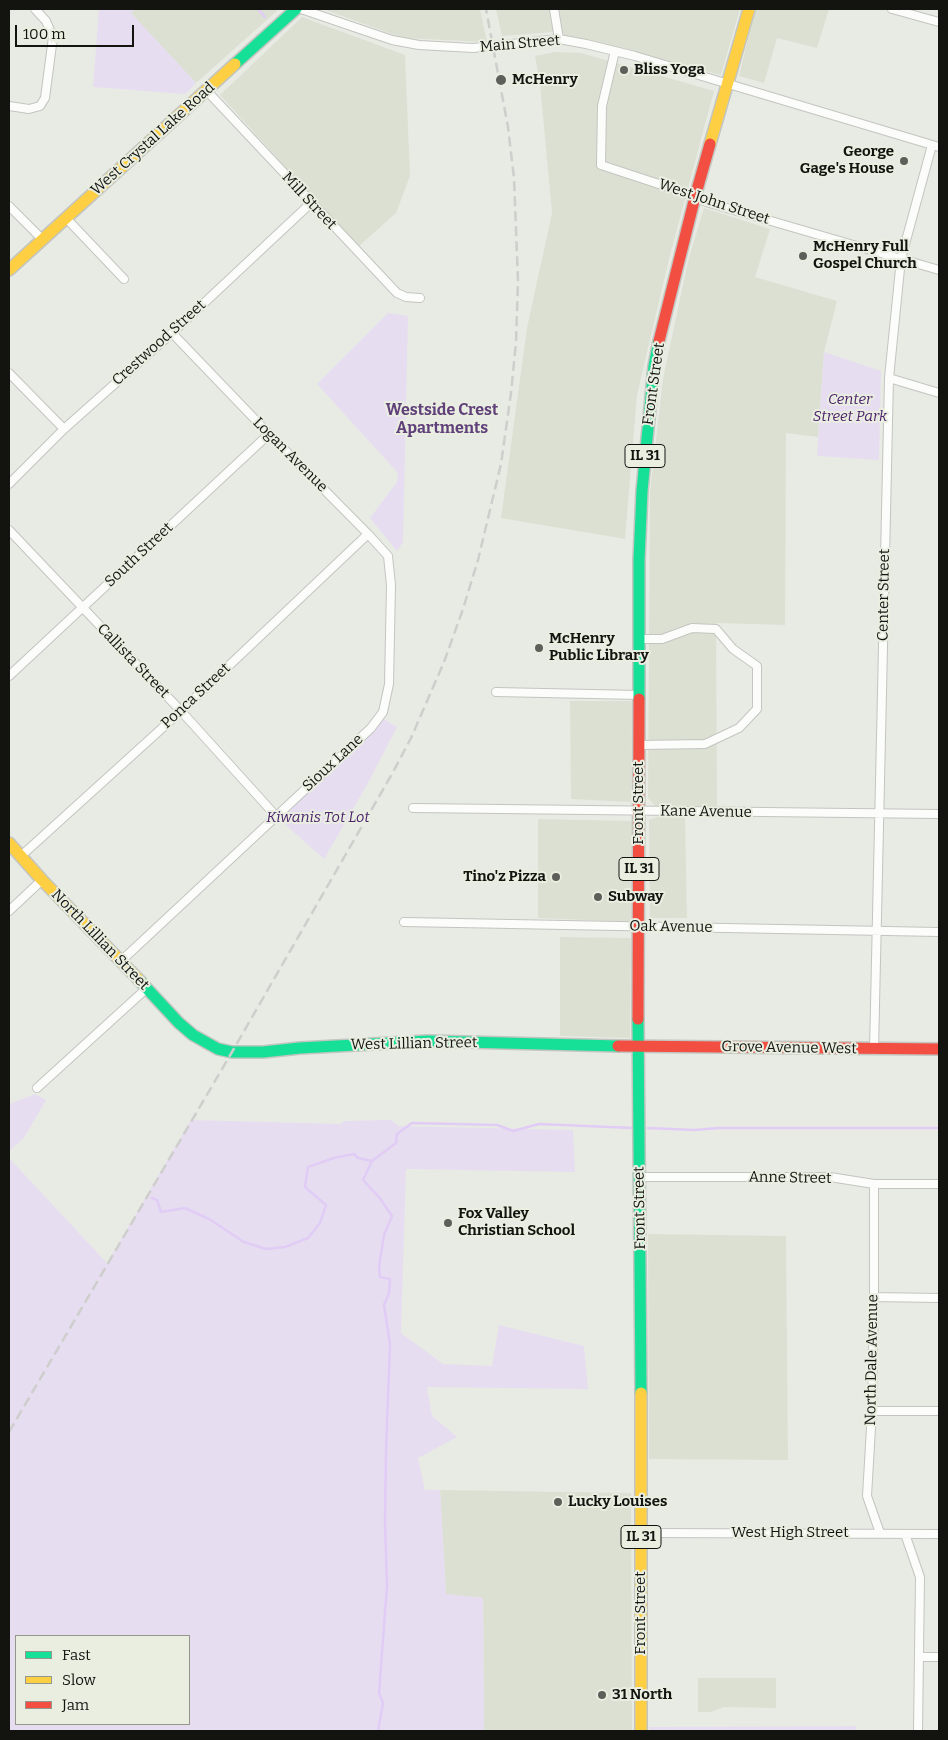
<!DOCTYPE html>
<style>
body{margin:0}
#map{position:relative;width:948px;height:1740px;overflow:hidden;background:#e8ebe4;font-family:Bitter,serif}
canvas{display:block}
.frame{position:absolute;inset:0;border:10px solid #131410;pointer-events:none}
.legend{position:absolute;left:15px;top:1635px;width:175px;height:90px;box-sizing:border-box;background:#e9eee1;border:1px solid #93978d;margin:0;padding:6px 9px;list-style:none;font-size:15px;color:#131410}
.legend li{display:flex;align-items:center;gap:10px;height:25px}
.legend b{width:25px;border:1px solid #93978d}
.scale{position:absolute;left:15px;top:25px;width:119px;height:22px;box-sizing:border-box;border:2px solid #131410;border-top:0;padding-left:6px;font-size:15px;line-height:18px;white-space:nowrap;color:#131410;-webkit-text-stroke:4px #e9eee1;paint-order:stroke}
</style>
<div id="map">
<canvas width="948" height="1740"></canvas>
<div class="frame"></div>
<ul class="legend">
<li><b style="height:6px;background:#16e098"></b>Fast</li>
<li><b style="height:6px;background:#ffcf43"></b>Slow</li>
<li><b style="height:6px;background:#f24e42"></b>Jam</li>
</ul>
<div class="scale">100 m</div>
</div>
<script>
const ctx = document.querySelector('canvas').getContext('2d');
ctx.lineJoin = 'round';
function paint(path, color) { ctx.fillStyle = color; ctx.fill(path, 'evenodd'); }
const toPath = rows => new Path2D(rows.map(r => 'M' + r).join(''));
function stroke(path, color, width, dash) { ctx.strokeStyle = color; ctx.lineWidth = width; ctx.lineCap = dash ? 'butt' : 'round'; ctx.setLineDash(dash || []); ctx.stroke(path); }
function write(font, color, halo, rows, align = 'center') {
  ctx.font = font + ' Bitter,serif'; ctx.lineWidth = 4; ctx.setLineDash([]); ctx.textBaseline = 'middle'; ctx.strokeStyle = halo; ctx.fillStyle = color; for (const [text, x, y, turn = 0] of rows) {
    ctx.save(); ctx.translate(x, y); ctx.rotate((+turn || 0) * Math.PI / 180); ctx.textAlign = isNaN(turn) ? turn : align; if (halo) ctx.strokeText(text, 0, 0); ctx.fillText(text, 0, 0); ctx.restore();
  }
}
paint(toPath([
 [135,9,279,9,196,83,130,13],
 [323,9,480,9,487,42,403,38],
 [496,9,740,9,721,75,553,32,502,36],
 [755,9,829,9,817,48,777,38,764,83,739,76],
 [302,17,405,55,410,176,396,213,358,247,220,95],
 [555,52,581,53,714,91,670,255,637,395,625,539,501,518,527,328,552,213,540,84,535,56],
 [704,208,770,229,755,277,837,301,824,352,818,437,786,433,785,625,716,623,717,807,655,806,648,798,650,491,663,379,688,261],
 [570,701,632,701,631,802,571,799],
 [660,816,685,816,687,918,650,918,649,820],
 [538,819,632,821,631,922,538,918],
 [560,937,631,938,630,1038,560,1036],
 [648,1234,786,1236,788,1460,649,1459],
 [440,1490,631,1493,632,1731,484,1731,483,1598,446,1595],
 [698,1678,776,1678,776,1708,724,1707,711,1712,698,1712]
]), '#dce0d3');
paint(toPath([
 [99,9,135,9,131,13,196,83,185,94,93,87],
 [388,313,408,316,403,542,397,551,370,518,397,482,398,473,317,384],
 [824,352,881,371,879,460,817,456],
 [384,719,397,727,368,783,324,859,279,819],
 [35,1094,46,1100,24,1138,9,1151,9,1104],
 [191,1120,341,1124,344,1121,391,1120,399,1126,573,1130,575,1172,406,1169,401,1333,443,1364,492,1366,499,1325,584,1346,588,1389,427,1387,432,1416,457,1437,418,1458,425,1490,440,1490,446,1594,483,1598,484,1731,9,1731,9,1158,107,1263],
 [189,1636,189,1724,16,1724,16,1636],
 [856,1726,856,1731,649,1731,649,1727]
]), '#e7ddf1');
stroke(toPath([
 [258,9,265,17],
 [648,1128,694,1130,719,1128,939,1128],
 [372,1161,363,1180,379,1197,392,1216,384,1235,379,1267,380,1277,390,1279,389,1293,384,1305,390,1344,386,1450,385,1521,387,1586,379,1693,383,1703,378,1731],
 [152,1198,157,1200,161,1212,185,1208,209,1219,244,1242,266,1249,285,1247,308,1238,320,1223,326,1205,305,1187,308,1167,334,1158,354,1154,358,1158,372,1161,396,1143,397,1134,412,1123,497,1125,513,1131,539,1124,633,1128]
]), '#e1ccf6', 2.5);
const street = toPath([
 [301,9,392,40,419,45,473,48,559,39,586,44,635,56,939,147],
 [554,9,559,39],
 [892,9,939,22],
 [615,51,602,106,601,165,680,191,706,202,939,270],
 [206,90,397,293,406,297,420,298],
 [9,106,29,109,40,106,45,98,53,37,46,21,35,9],
 [9,206,42,239],
 [66,218,124,279],
 [9,373,64,429],
 [889,378,939,393],
 [9,484,64,429,172,333,311,203],
 [9,530,181,711,276,816],
 [9,676,269,434],
 [496,692,639,695],
 [640,745,705,744,739,728,757,709,757,666,733,649,716,629,692,628,662,639,640,639],
 [413,808,939,814],
 [21,856,181,711,368,534],
 [9,911,42,880],
 [404,922,939,932],
 [121,961,371,728,383,712,389,684,391,585,388,556,368,534,269,434,172,333],
 [874,1050,889,378,901,259,932,145],
 [37,1088,146,989],
 [640,1177,830,1177,874,1184,939,1184],
 [874,1184,874,1297,872,1411,867,1496,880,1533],
 [874,1297,939,1298],
 [872,1411,939,1411],
 [641,1533,939,1534],
 [905,1534,920,1577,918,1731],
 [920,1657,939,1657]
]);
const fast = toPath([
 [235,64,296,9],
 [639,699,639,560,642,491,654,366,659,341],
 [140,981,179,1023,193,1035,218,1049,232,1052,263,1052,300,1048,428,1041,618,1046],
 [638,1019,641,1393]
]);
const slow = toPath([
 [710,144,749,9],
 [9,270,235,64],
 [9,843,42,880,140,981],
 [641,1393,641,1731]
]);
const jam = toPath([
 [659,341,695,197,710,144],
 [638,1019,639,699],
 [618,1046,939,1049]
]);
stroke(street, '#c3c5c0', 10);
stroke(fast, '#c3c5c0', 14);
stroke(slow, '#c3c5c0', 14);
stroke(jam, '#c3c5c0', 14);
stroke(street, '#fcfcfb', 8);
stroke(fast, '#16e098', 11);
stroke(slow, '#ffcf43', 11);
stroke(jam, '#f24e42', 11);
stroke(toPath([
 [9,1432,232,1052,392,774,411,738,444,662,463,609,478,560,501,464,511,393,516,342,518,281,514,178,508,127,486,9]
]), '#cececc', 2.5, [10, 5]);
for (const [x, y, r, color] of [
 [624,70,5,"#5e5f5a"],
 [501,80,6,"#5e5f5a"],
 [904,161,5,"#5e5f5a"],
 [803,256,5,"#5e5f5a"],
 [539,648,5,"#5e5f5a"],
 [556,877,5,"#5e5f5a"],
 [598,897,5,"#5e5f5a"],
 [448,1223,5,"#5e5f5a"],
 [558,1502,5,"#5e5f5a"],
 [602,1695,5,"#5e5f5a"]
]) { const dot = new Path2D(); dot.arc(x, y, r, 0, 2 * Math.PI); ctx.fillStyle = color; ctx.fill(dot); stroke(dot, '#e9eee1', 2); }
for (const [x, y, w] of [
 [645,456,40],
 [639,869,40],
 [641,1537,40]
]) { const box = new Path2D(); box.roundRect(x - w / 2, y - 11.5, w, 23, 4); ctx.fillStyle = '#e9eee1'; ctx.fill(box); stroke(box, '#131410', 1); }
write('bold 14px', '#131410', null, [
 ["IL 31",645,456],
 ["IL 31",639,869],
 ["IL 31",641,1537]
]);
write('15px', '#131410', '#e9eee1', [
 ["Main Street",520,44,-5],
 ["West Crystal Lake Road",153,139,-42],
 ["Mill Street",309,201,47],
 ["West John Street",714,202,18],
 ["Crestwood Street",159,343,-42],
 ["Front Street",654,384,-82],
 ["Logan Avenue",290,455,45],
 ["South Street",139,555,-43],
 ["Center Street",884,595,-89],
 ["Callista Street",133,661,46],
 ["Ponca Street",196,696,-43],
 ["Sioux Lane",333,763,-43],
 ["Front Street",639,803,-90],
 ["Kane Avenue",706,812,1],
 ["Oak Avenue",671,927,1],
 ["North Lillian Street",100,940,46],
 ["West Lillian Street",414,1044,-1],
 ["Grove Avenue West",789,1048,1],
 ["Anne Street",790,1178,1],
 ["Front Street",640,1208,-91],
 ["North Dale Avenue",872,1360,-89],
 ["West High Street",790,1533],
 ["Front Street",641,1613,-90]
]);
write('bold 15px', '#131410', '#e9eee1', [
 ["Bliss Yoga",634,70],
 ["McHenry",512,80],
 ["George",894,152,"right"],
 ["Gage's House",894,169,"right"],
 ["McHenry Full",813,247],
 ["Gospel Church",813,264],
 ["McHenry",549,639],
 ["Public Library",549,656],
 ["Tino'z Pizza",546,877,"right"],
 ["Subway",608,897],
 ["Fox Valley",458,1214],
 ["Christian School",458,1231],
 ["Lucky Louises",568,1502],
 ["31 North",612,1695]
], 'left');
write('italic 15px', '#4d246c', '#e9eee1', [
 ["Center",850,400],
 ["Street Park",850,417],
 ["Kiwanis Tot Lot",318,818]
]);
write('bold 16px', '#60407a', '#e9eee1', [
 ["Westside Crest",442,411],
 ["Apartments",442,429]
]);
</script>
